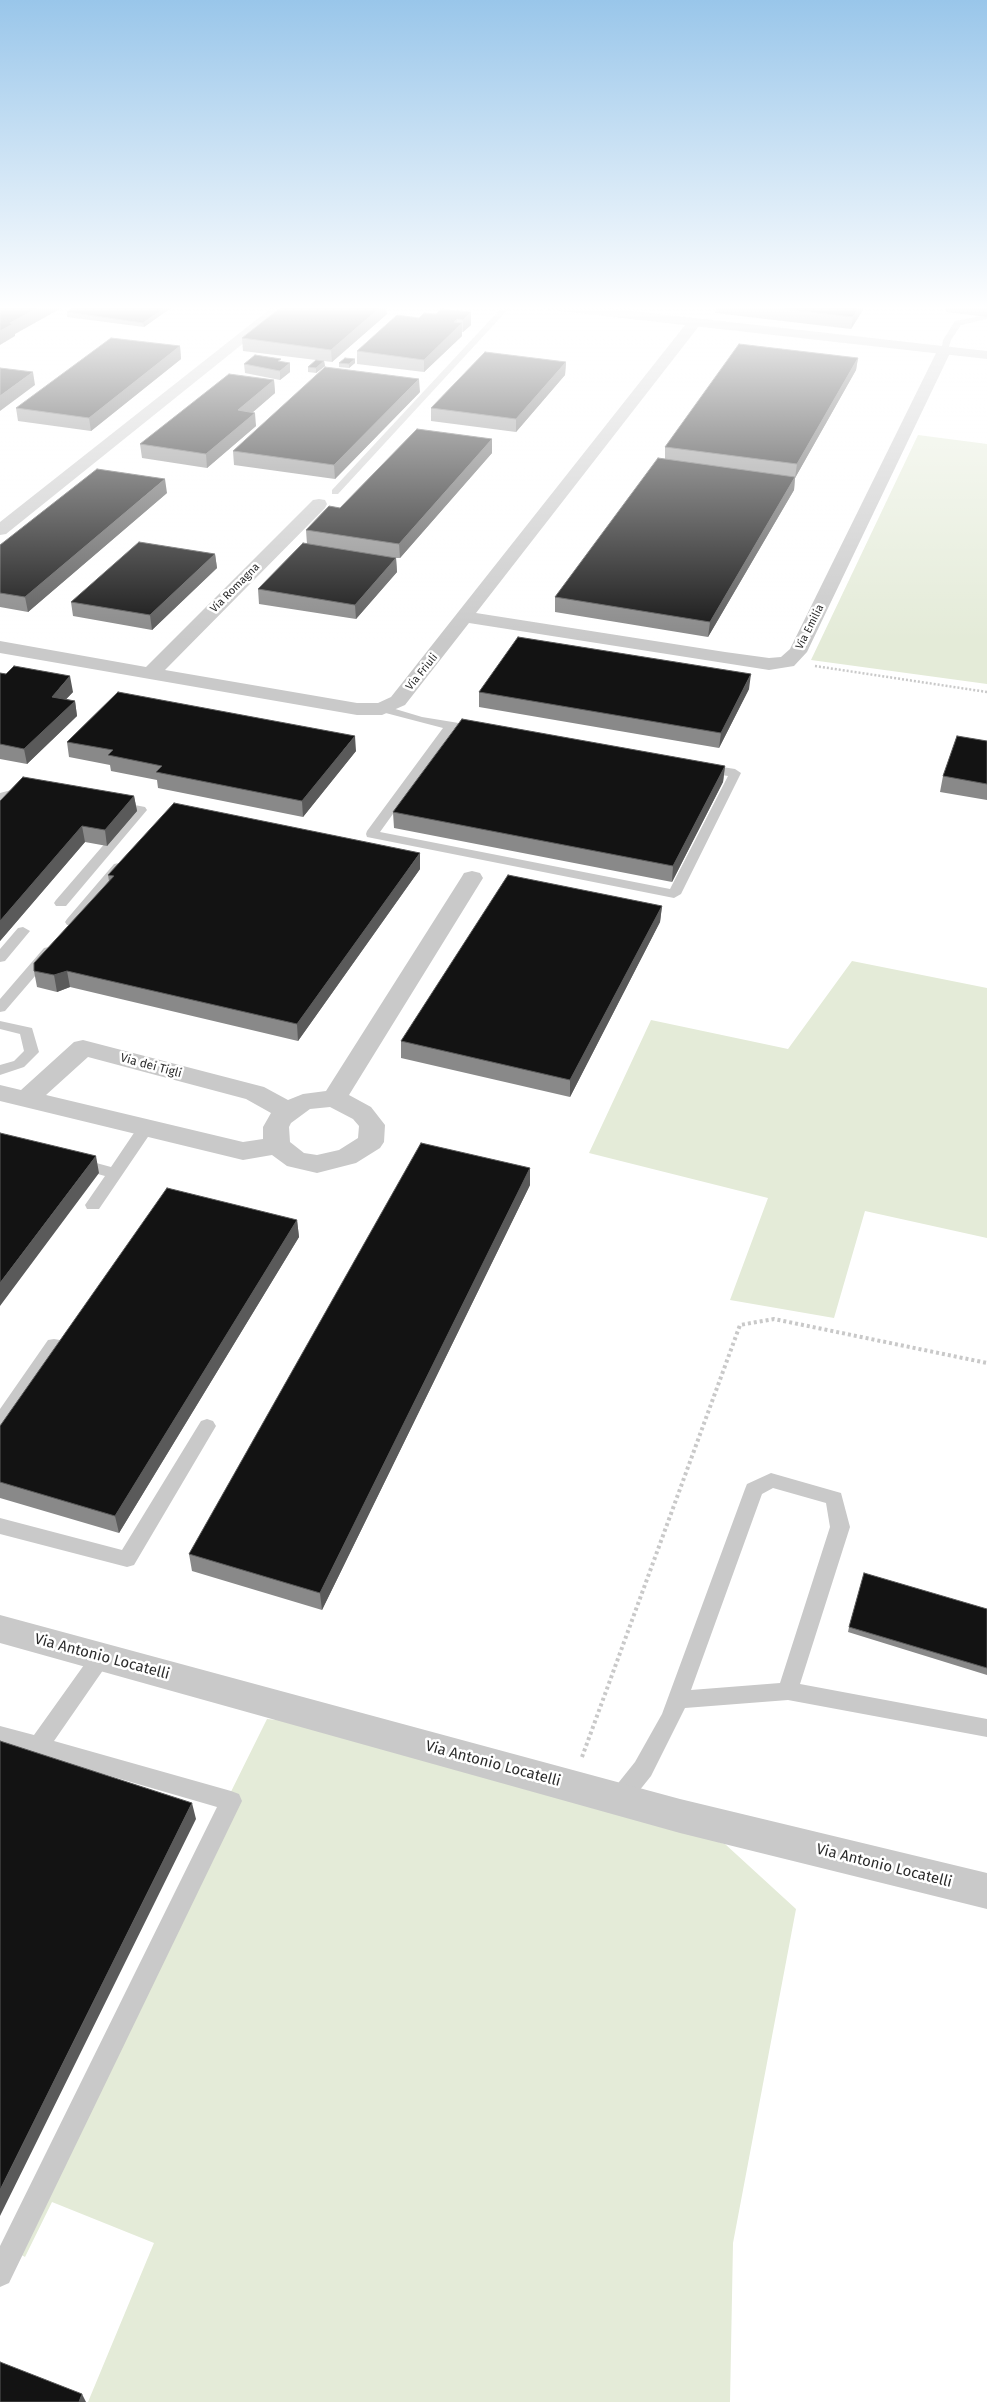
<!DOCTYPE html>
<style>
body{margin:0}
canvas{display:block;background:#fff}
</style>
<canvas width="987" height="2402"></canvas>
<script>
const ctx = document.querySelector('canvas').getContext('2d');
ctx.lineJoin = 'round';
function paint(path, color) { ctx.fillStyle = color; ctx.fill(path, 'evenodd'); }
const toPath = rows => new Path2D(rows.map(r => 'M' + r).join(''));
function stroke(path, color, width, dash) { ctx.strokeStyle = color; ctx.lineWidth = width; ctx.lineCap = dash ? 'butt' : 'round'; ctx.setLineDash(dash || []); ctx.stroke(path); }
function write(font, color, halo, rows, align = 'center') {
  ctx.font = font + ' "Fira Sans",sans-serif'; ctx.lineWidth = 5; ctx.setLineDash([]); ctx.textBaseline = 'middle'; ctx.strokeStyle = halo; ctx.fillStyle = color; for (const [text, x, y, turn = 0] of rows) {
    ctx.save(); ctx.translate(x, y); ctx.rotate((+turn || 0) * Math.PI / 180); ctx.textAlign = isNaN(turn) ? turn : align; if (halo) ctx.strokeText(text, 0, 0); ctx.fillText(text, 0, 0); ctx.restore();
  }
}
paint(toPath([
 [918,435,987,444,987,684,811,660],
 [852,961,987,988,987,1238,865,1211,834,1318,730,1300,768,1198,589,1153,651,1020,788,1049],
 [267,1719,339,1726,725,1844,796,1909,733,2243,730,2402,88,2402,154,2243,52,2202,25,2257,6,2246]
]), '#e4ebd8');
stroke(toPath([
 [815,666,987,692]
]), '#c9c9c9', 2.5, [2, 2]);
stroke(toPath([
 [582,1757,740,1325,774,1319,987,1363]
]), '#c9c9c9', 4, [3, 3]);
paint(toPath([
 [504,305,512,305,338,494,332,494,332,490,504,305],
 [987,315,987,319,961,325,951,340,947,353,941,353,943,340,955,321,987,315],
 [382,705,422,717,477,726,483,730,477,734,454,729,380,832,670,889,728,776,703,772,697,768,703,764,735,769,741,773,681,894,674,898,367,837,366,834,367,831,443,728,378,711,376,709,382,705],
 [26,786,32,790,30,793,15,795,0,802,0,793,26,786],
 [114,801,145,807,147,810,66,906,56,906,54,903,56,900,132,812,110,808,108,805,114,801],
 [119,863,124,864,126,867,124,870,77,925,67,925,65,922,67,919,114,864,119,863],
 [23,927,30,931,5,961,0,962,0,949,18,928,23,927],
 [49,947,56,951,54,954,5,1011,0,1012,0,999,44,948,49,947],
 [0,1021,32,1028,39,1052,24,1067,0,1075,0,1065,14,1061,24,1051,20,1034,0,1029,0,1021],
 [146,1123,152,1124,154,1128,99,1209,87,1209,85,1205,105,1176,72,1167,70,1163,72,1159,78,1158,111,1167,140,1124,146,1123],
 [54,1339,60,1340,63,1345,60,1350,6,1428,0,1430,0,1409,48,1340,54,1339],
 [207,1419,213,1421,216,1426,134,1565,127,1567,0,1534,0,1518,122,1550,201,1421,207,1419],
 [771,1473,841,1493,850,1527,800,1684,987,1719,987,1737,788,1700,685,1708,651,1776,627,1806,619,1809,611,1806,608,1799,611,1792,635,1762,662,1714,745,1489,747,1484,771,1473],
 [773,1488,826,1503,830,1527,780,1683,691,1690,762,1494,773,1488],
 [101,1648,108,1651,111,1657,108,1663,54,1741,231,1791,239,1794,242,1801,9,2283,0,2287,0,2246,217,1807,0,1744,0,1726,34,1735,94,1651,101,1648]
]), '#c9c9c9');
paint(toPath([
 [275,305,291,305,6,534,0,535,0,522,275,305],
 [618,305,632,305,628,318,618,318,616,315,618,305],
 [694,319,699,320,701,323,699,326,476,613,725,652,769,658,781,657,790,649,937,351,939,348,949,348,951,351,807,652,794,666,769,670,469,623,405,705,382,715,357,715,0,653,0,641,146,667,313,500,319,499,325,500,327,504,325,508,165,670,357,703,378,703,391,697,689,320,694,319],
 [472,871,480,873,483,878,349,1095,371,1107,385,1125,384,1142,380,1148,356,1163,317,1173,287,1166,272,1155,243,1160,0,1101,0,1085,21,1090,74,1042,83,1040,264,1087,288,1100,303,1094,326,1091,461,878,464,873,472,871],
 [88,1057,246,1099,271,1113,263,1127,263,1139,243,1142,46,1095,88,1057],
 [330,1107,353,1119,359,1126,358,1138,339,1150,317,1155,304,1153,290,1142,289,1127,291,1123,310,1109,330,1107],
 [0,1615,680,1799,987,1873,987,1909,680,1833,0,1643,0,1615]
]), '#c9c9c9');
paint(toPath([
 [535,305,579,305,987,351,987,359,542,309,535,305]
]), '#c9c9c9');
paint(toPath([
 [175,305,144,327,67,317,67,312],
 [716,305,866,305,851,329,715,313],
 [947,305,987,305,987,317,946,312],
 [471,312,471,325,463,332,462,332,462,336,424,372,357,364,357,351,419,318],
 [387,314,332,362,324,361,325,366,316,373,308,372,308,367,316,360,243,351,242,338],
 [180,346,181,359,91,431,18,421,16,408],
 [858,358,856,370,795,478,794,490,708,637,555,612,555,597,665,459,665,447],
 [281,362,290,372,280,380,245,373,244,364],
 [566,362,565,375,516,432,431,421,431,408],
 [339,363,355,363,349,368,339,367],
 [274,380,275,393,252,413,256,426,207,468,142,458,140,444],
 [420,392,335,479,234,465,233,451],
 [492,439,492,453,400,558,396,558,397,572,356,619,259,604,258,589,307,544,306,530,340,508],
 [167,493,28,612,0,607,0,545],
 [215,554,217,568,152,630,73,616,71,602],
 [0,673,73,692,66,699,75,701,77,716,27,764,0,759],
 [749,689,719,748,479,707,479,692],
 [987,741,987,800,940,792,943,776],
 [67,742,356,751,303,817,158,788,157,780,111,771,110,765,69,757],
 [725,766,723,782,672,882,394,828,393,812],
 [134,796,137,811,107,846,85,842,0,941,0,801],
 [420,869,298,1041,70,987,57,992,37,987,34,971,109,881,108,875],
 [662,906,660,922,570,1097,401,1058,401,1041],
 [530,1168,530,1185,322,1610,192,1571,189,1554],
 [297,1220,299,1237,119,1533,0,1498,0,1426],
 [987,1609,987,1675,848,1632,849,1627]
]), '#898989');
paint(toPath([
 [43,305,67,305,15,334,15,336,0,345,0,331,10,323],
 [169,305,175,305,144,327,143,323],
 [383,305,386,305,387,314,332,362,331,350],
 [860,305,866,305,851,329,853,317],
 [471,312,471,325,463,332,463,320],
 [457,319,457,328,462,323,462,336,424,372,424,360],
 [180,346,181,359,91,431,89,418],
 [858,358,856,370,795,478,797,464],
 [355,359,355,363,349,368,349,364],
 [324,361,325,366,316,373,316,368],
 [566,362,565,375,516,432,516,419],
 [290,363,290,372,280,380,280,371],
 [33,372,35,385,0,411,0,396],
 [419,379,420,392,335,479,334,465],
 [274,380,275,393,239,424,238,410],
 [255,413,256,426,207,468,206,454],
 [492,439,492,453,400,558,399,544],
 [795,477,794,490,708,637,710,622],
 [165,479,167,493,28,612,25,597],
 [215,554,217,568,152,630,150,615],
 [396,558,397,572,356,619,355,605],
 [751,674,749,689,719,748,721,733],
 [70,676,73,692,54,712,52,697],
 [75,701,77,716,27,764,24,749],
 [355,736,356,751,303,817,302,801],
 [725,766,723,782,672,882,673,866],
 [134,796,137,811,107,846,105,830],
 [82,826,85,842,0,941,0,921],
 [420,853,420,869,298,1041,297,1024],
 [662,906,660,922,570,1097,570,1080],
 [67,971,70,987,57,992,54,975],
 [96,1156,99,1173,0,1306,0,1283],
 [530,1168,530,1185,322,1610,320,1593],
 [297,1220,299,1237,119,1533,115,1516],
 [192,1803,196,1819,0,2216,0,2190],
 [82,2394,86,2402,79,2402]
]), '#5a5a5a');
const building = toPath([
 [0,305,43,305,10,323,13,324,0,331,0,305],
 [78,305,169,305,143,323,67,312,78,305],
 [284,305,383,305,331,350,242,338,284,305],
 [749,305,860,305,853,317,749,305],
 [441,309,471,312,463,320,457,319,454,322,462,323,424,360,357,351,397,315,419,318,424,313,436,314,441,309],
 [111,338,180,346,89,418,16,408,111,338],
 [739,344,858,358,797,464,665,447,739,344],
 [485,352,566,362,516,419,431,408,485,352],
 [255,355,281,359,278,361,290,363,280,371,244,364,255,355],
 [345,358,355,359,349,364,339,363,345,358],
 [316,360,324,361,316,368,308,367,316,360],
 [325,367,419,379,334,465,233,451,325,367],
 [0,368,33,372,0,396,0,368],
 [229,374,274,380,238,410,255,413,206,454,140,444,229,374],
 [417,429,492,439,399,544,306,530,329,506,340,508,417,429],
 [658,458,795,477,710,622,555,597,658,458],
 [97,469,165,479,25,597,0,593,0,545,97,469],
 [139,542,215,554,150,615,71,602,139,542],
 [303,543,396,558,355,605,258,589,303,543],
 [518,637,751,674,721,733,479,692,518,637],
 [14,666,70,676,52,697,75,701,24,749,0,744,0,673,6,674,14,666],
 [118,692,355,736,302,801,156,772,162,766,108,755,113,750,67,742,118,692],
 [462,719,725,766,673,866,393,812,462,719],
 [957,736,987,741,987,784,943,776,957,736],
 [23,777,134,796,105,830,82,826,0,921,0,801,23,777],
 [174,803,420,853,297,1024,67,971,54,975,34,971,34,963,114,876,108,875,174,803],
 [508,875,662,906,570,1080,401,1041,508,875],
 [0,1133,96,1156,0,1283,0,1133],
 [421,1143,530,1168,320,1593,189,1554,421,1143],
 [167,1188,297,1220,115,1516,0,1482,0,1426,167,1188],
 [864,1573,987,1609,987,1668,849,1627,864,1573],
 [0,1741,192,1803,0,2190,0,1741],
 [0,2362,82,2394,79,2402,0,2402,0,2362]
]);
paint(building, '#131313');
stroke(building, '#5a5a5a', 1);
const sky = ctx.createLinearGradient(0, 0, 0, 641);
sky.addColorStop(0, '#99c6ea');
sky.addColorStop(0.48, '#fff');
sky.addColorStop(1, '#ffffff00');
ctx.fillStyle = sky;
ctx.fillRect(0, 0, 987, 641);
write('11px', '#2c2c2c', '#fff', [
 ["Via Romagna",235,588,-45],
 ["Via Emilia",810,627,-63],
 ["Via Friuli",422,672,-51]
]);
write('12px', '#2c2c2c', '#fff', [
 ["Via dei Tigli",151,1066,15]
]);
write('15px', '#2c2c2c', '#fff', [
 ["Via Antonio Locatelli",102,1657,15],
 ["Via Antonio Locatelli",493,1764,15],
 ["Via Antonio Locatelli",884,1866,14]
]);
</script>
